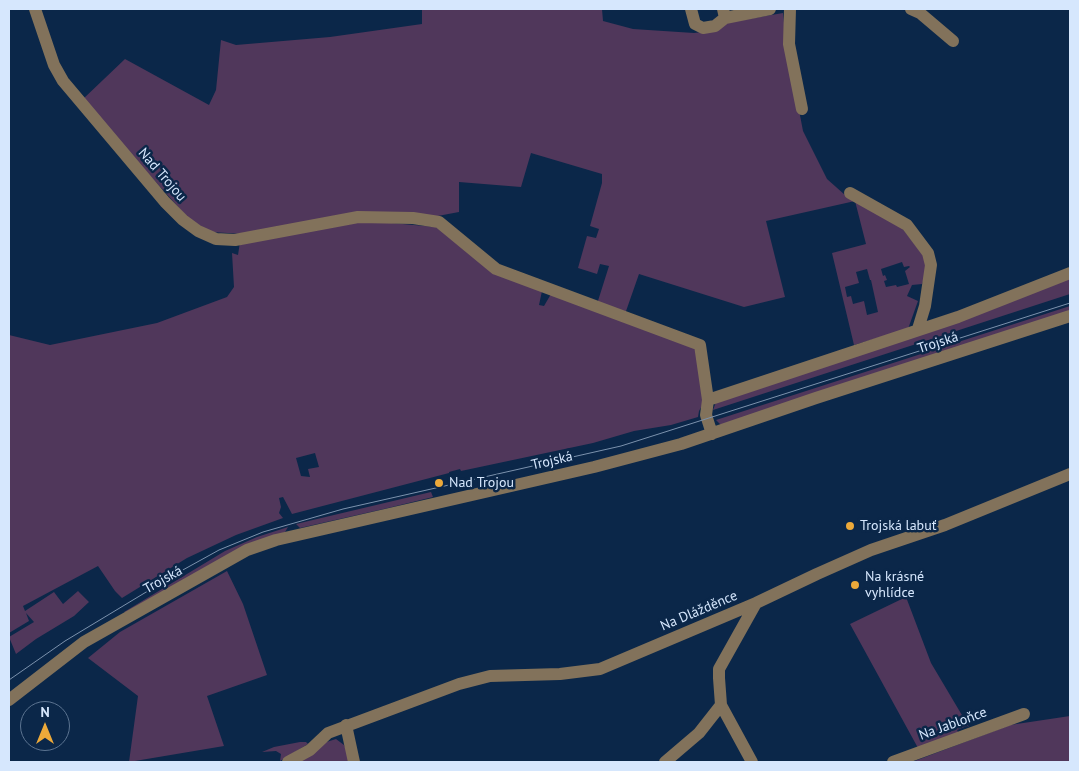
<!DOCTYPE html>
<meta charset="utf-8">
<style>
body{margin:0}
#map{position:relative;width:1079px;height:771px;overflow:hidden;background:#0b2749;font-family:"PT Sans",sans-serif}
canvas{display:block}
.frame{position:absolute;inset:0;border:10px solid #d6e7fd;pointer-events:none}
.north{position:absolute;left:20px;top:701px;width:50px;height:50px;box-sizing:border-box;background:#0b2749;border:1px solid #5c7491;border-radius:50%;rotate:0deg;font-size:14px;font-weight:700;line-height:20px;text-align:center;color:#d6e7fd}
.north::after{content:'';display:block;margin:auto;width:18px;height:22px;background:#eca93a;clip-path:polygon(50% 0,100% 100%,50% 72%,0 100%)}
</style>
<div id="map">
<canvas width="1079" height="771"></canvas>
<div class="frame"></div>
<div class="north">N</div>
</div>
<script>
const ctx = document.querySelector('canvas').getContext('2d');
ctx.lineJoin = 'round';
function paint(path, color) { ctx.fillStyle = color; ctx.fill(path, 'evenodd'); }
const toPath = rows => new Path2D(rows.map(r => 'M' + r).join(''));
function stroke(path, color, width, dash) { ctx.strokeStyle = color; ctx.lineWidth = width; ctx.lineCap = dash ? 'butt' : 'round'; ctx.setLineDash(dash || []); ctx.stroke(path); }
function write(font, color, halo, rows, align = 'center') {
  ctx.font = font + ' "PT Sans",sans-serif'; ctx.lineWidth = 5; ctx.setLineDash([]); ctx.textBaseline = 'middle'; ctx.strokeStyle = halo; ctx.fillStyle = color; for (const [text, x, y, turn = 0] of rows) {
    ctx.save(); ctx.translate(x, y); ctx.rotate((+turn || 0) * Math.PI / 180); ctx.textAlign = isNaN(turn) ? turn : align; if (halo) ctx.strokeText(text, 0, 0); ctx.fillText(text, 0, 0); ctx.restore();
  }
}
paint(toPath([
 [422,9,602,9,603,21,633,29,694,33,711,31,730,22,783,13,786,42,803,131,827,179,845,195,902,228,930,264,922,284,912,285,907,296,918,301,908,329,854,345,832,253,866,244,855,201,766,221,785,297,744,307,639,274,625,314,597,304,609,266,600,264,597,274,578,268,587,236,596,238,599,229,590,226,602,183,602,174,531,153,521,187,459,182,459,212,427,218,356,213,244,234,211,232,190,220,82,100,125,59,209,105,216,90,221,40,236,45,330,37,422,24],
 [902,262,904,267,909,266,910,267,905,271,909,284,897,287,896,285,886,287,884,281,887,280,885,275,883,276,881,269],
 [867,269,870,280,871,280,878,312,867,315,864,301,853,304,851,296,847,297,845,287,859,283,856,272],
 [358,220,436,227,542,291,539,305,544,306,551,294,696,346,704,402,699,411,698,417,671,425,634,431,593,443,461,471,460,469,449,472,449,473,292,514,283,497,279,498,281,507,279,513,283,518,236,535,187,558,122,598,115,591,98,566,23,606,25,611,54,592,63,604,78,591,89,602,74,616,36,639,16,654,9,637,34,622,26,613,29,621,9,633,9,335,50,345,157,323,227,297,234,287,232,253,238,255,240,242],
 [315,453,319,467,308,469,310,477,301,476,296,458],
 [1070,277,1070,294,713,410,716,402],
 [1070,306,1070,312,721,425,716,420],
 [431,492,433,497,388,508,300,528,296,524],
 [288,527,285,532,127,612,124,612,225,551,257,537],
 [227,571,243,604,267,675,207,696,224,746,129,762,138,696,88,658,120,632],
 [906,597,931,663,969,727,967,726,957,730,959,734,918,748,850,624],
 [1070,716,1070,762,912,762,1010,725],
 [336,739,344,745,348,753,349,762,293,762,317,745],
 [300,742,306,742,308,744,280,761,281,754,276,751,262,752,274,747]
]), '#50375b');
stroke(toPath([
 [35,9,54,65,63,81,165,202,183,220,198,231,216,239,235,240,358,217,413,218,439,222,496,269,700,345,708,400,706,415,712,434],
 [691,9,695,24,703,28,715,26,725,18],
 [723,9,725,18,770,9],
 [790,9,789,44,802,109],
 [911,9,920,13,953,41],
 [850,193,907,225,928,253,931,265,925,306,918,329],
 [708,400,958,317,1070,273],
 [9,700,84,642,247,550,276,540,594,467,681,444,816,398,1070,316],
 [346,725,354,762],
 [288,762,310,750,328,733,459,684,490,676,560,674,600,669,756,603,817,574,871,550,945,525,1070,474],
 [665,762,699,733,721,705],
 [752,762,721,705,719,678,719,669,756,603],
 [893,762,1024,714]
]), '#82725b', 12);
stroke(toPath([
 [9,680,65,641,181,571,219,550,263,532,343,509,621,446,1070,303]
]), '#7c92ad', 1);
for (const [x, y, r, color] of [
 [439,483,5,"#eca93a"],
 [850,526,5,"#eca93a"],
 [855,585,5,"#eca93a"]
]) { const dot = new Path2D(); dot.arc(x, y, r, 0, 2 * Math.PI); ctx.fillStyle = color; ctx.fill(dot); stroke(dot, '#0b2749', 2); }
write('14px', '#d6e7fd', '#0b2749', [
 ["Nad Trojou",162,175,49],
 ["Trojská",938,343,-18],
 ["Trojská",552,461,-13],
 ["Trojská",163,580,-29],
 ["Na Dlážděnce",699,611,-23],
 ["Na Jabloňce",953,724,-20]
]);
write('14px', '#d6e7fd', '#0b2749', [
 ["Nad Trojou",449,483],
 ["Trojská labuť",860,526],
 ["Na krásné",865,577],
 ["vyhlídce",865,593]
], 'left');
</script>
